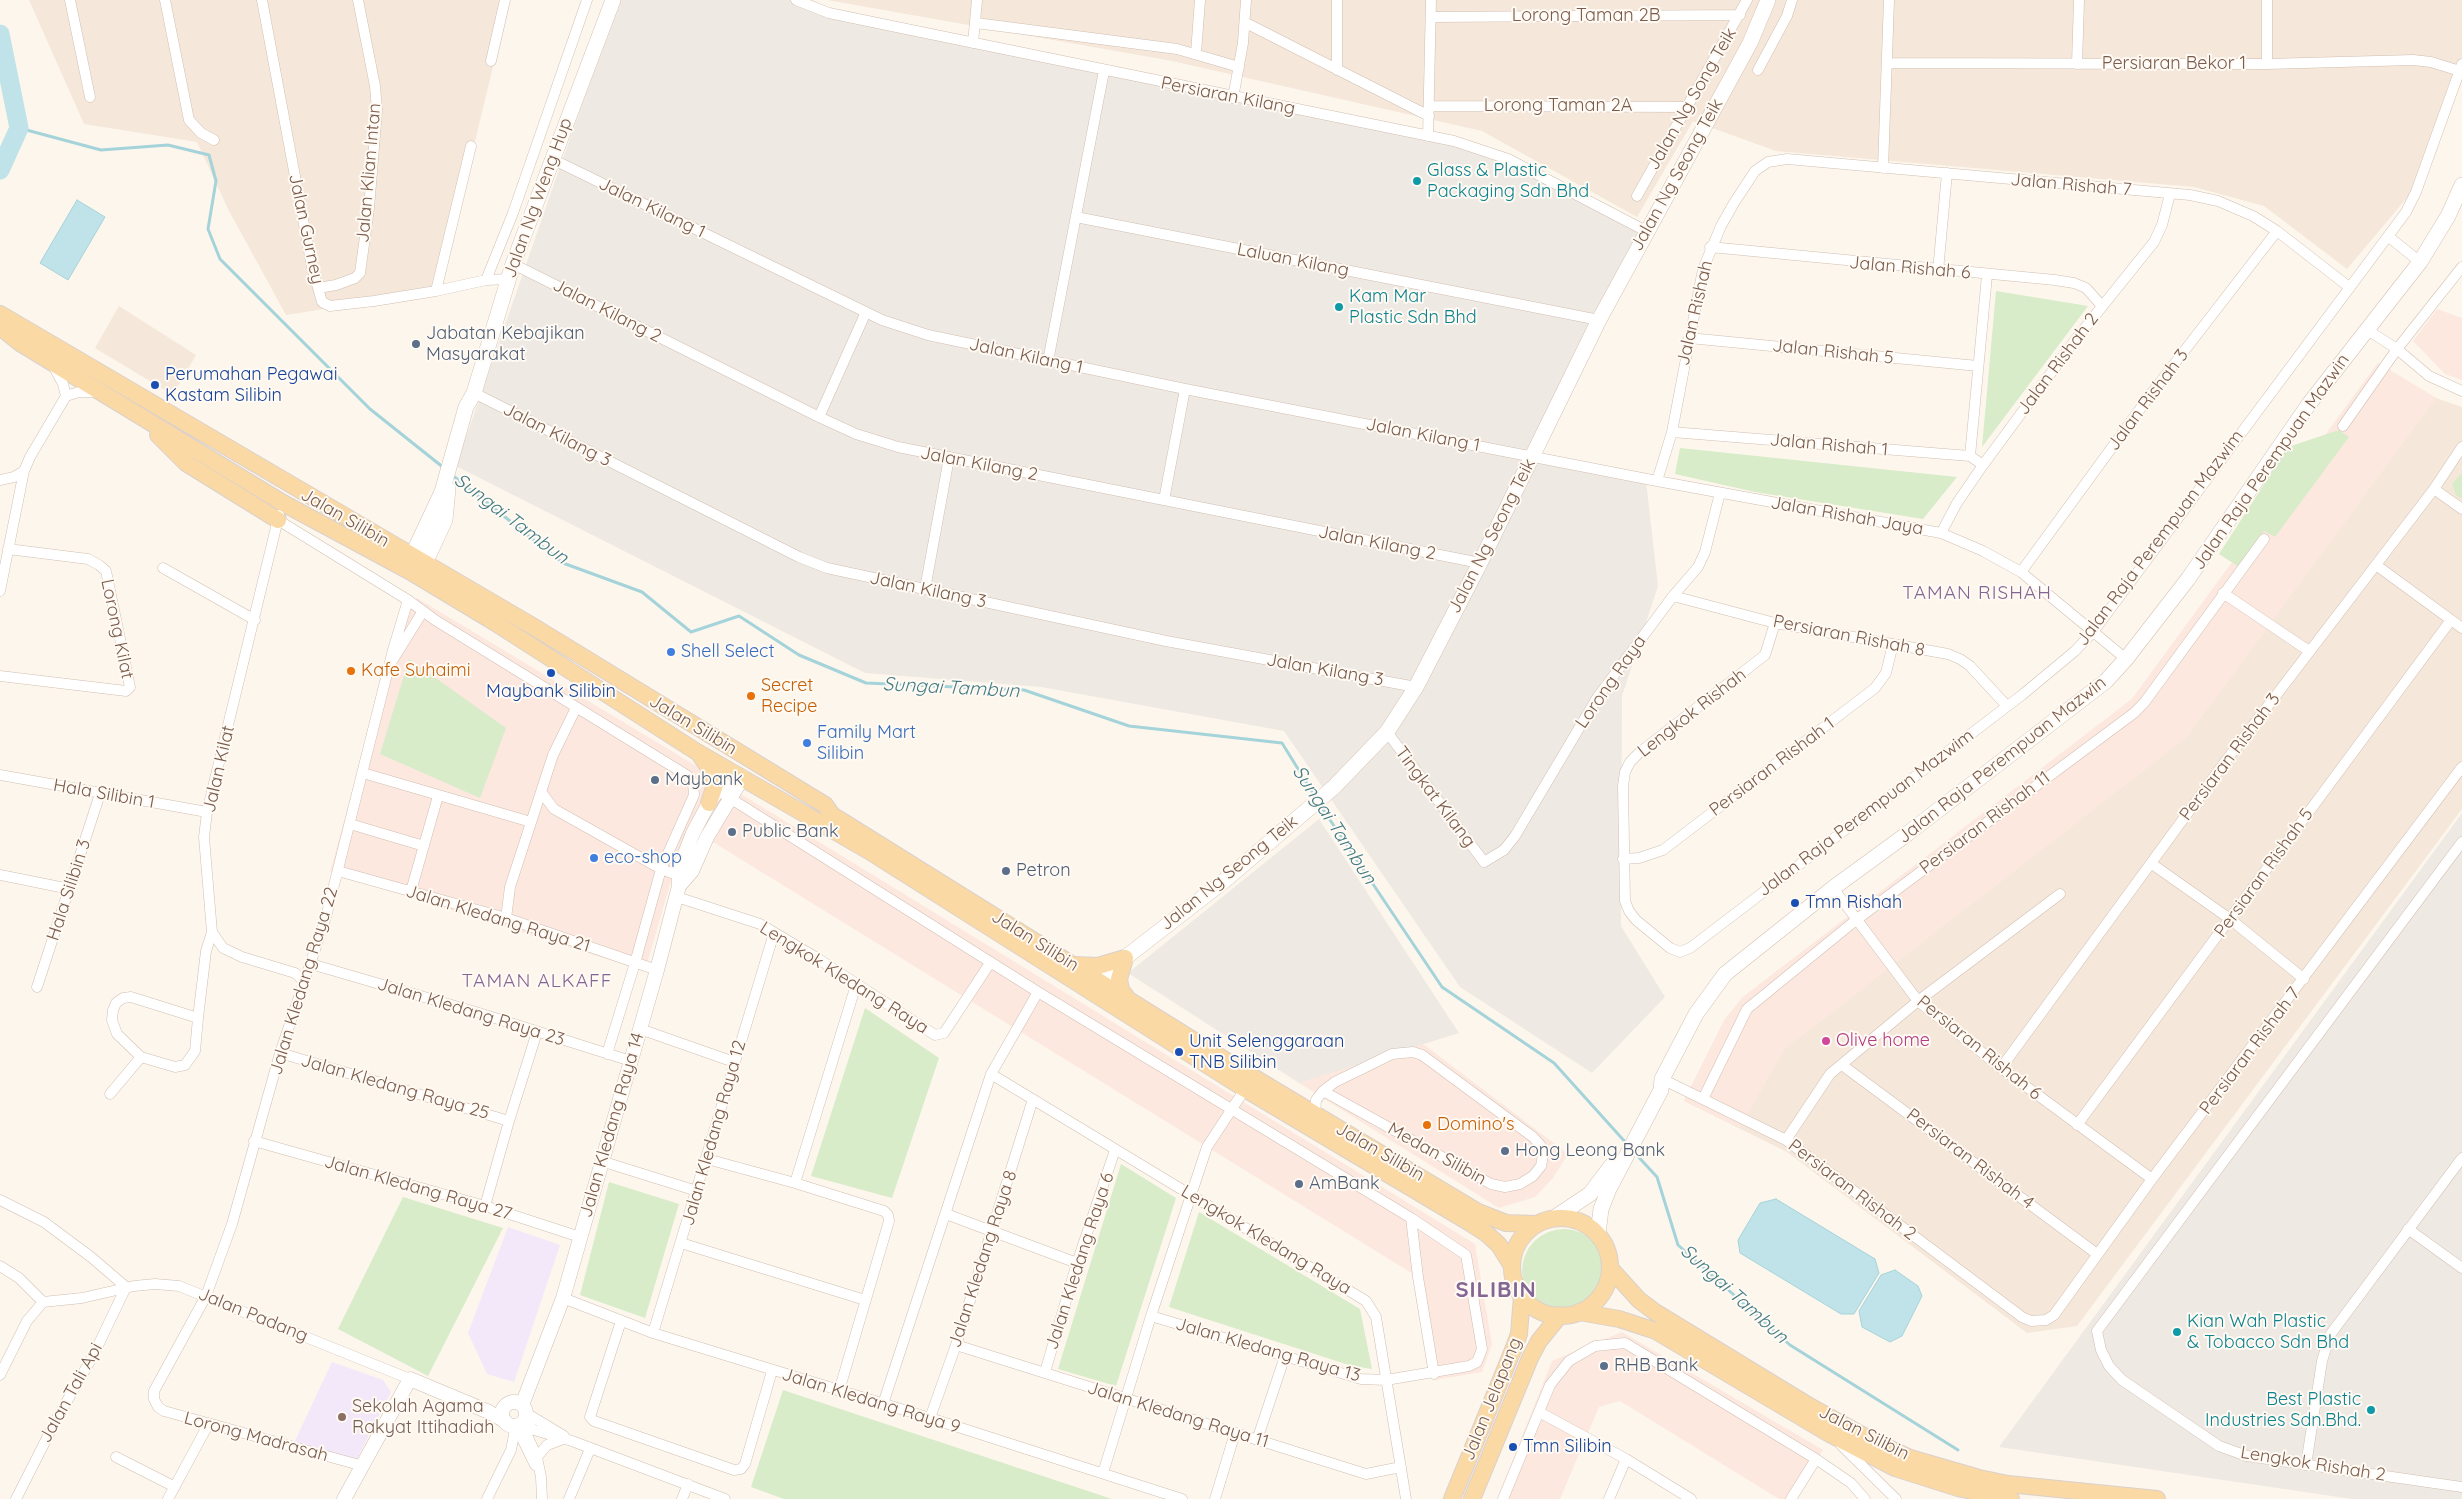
<!DOCTYPE html>
<style>
body{margin:0}
canvas{display:block;background:#fdf6ec}
</style>
<canvas width="2462" height="1499"></canvas>
<script>
const ctx = document.querySelector('canvas').getContext('2d');
ctx.lineJoin = 'round';
function paint(path, color) { ctx.fillStyle = color; ctx.fill(path, 'evenodd'); }
const toPath = rows => new Path2D(rows.map(r => 'M' + r).join(''));
function stroke(path, color, width, dash) { ctx.strokeStyle = color; ctx.lineWidth = width; ctx.lineCap = dash ? 'butt' : 'round'; ctx.setLineDash(dash || []); ctx.stroke(path); }
function write(font, color, halo, rows, align = 'center') {
  ctx.font = font + ' Quicksand,sans-serif'; ctx.lineWidth = 4; ctx.setLineDash([]); ctx.textBaseline = 'middle'; ctx.strokeStyle = halo; ctx.fillStyle = color; for (const [text, x, y, turn = 0] of rows) {
    ctx.save(); ctx.translate(x, y); ctx.rotate((+turn || 0) * Math.PI / 180); ctx.textAlign = isNaN(turn) ? turn : align; if (halo) ctx.strokeText(text, 0, 0); ctx.fillText(text, 0, 0); ctx.restore();
  }
}
paint(toPath([
 [29,0,509,0,439,291,286,315,229,211,197,142,84,124],
 [827,0,2462,0,2462,61,2411,193,2347,269,2264,206,2194,187,1776,151,1693,121,1637,217,1482,131,1172,61],
 [119,306,196,355,173,395,95,348],
 [2378,363,2436,398,2462,407,2462,809,2077,1326,2027,1333,1787,1152,1684,1101,1725,1019,1743,997,2132,699]
]), '#f5e8da');
paint(toPath([
 [2437,309,2462,318,2462,380,2445,374,2413,341],
 [2378,363,2436,398,2187,737,1785,1049,1739,1128,1684,1101,1725,1019,1743,997,2132,699],
 [417,598,703,770,707,792,675,867,645,971,330,872,391,649],
 [736,791,1475,1244,1492,1344,1482,1372,1435,1380,1418,1277,708,839],
 [1422,1043,1568,1154,1553,1178,1535,1197,1499,1208,1299,1083],
 [1622,1332,1823,1450,1789,1499,1779,1499,1620,1401,1599,1407,1560,1499,1497,1499,1552,1361]
]), '#fde8e0');
paint(toPath([
 [618,0,793,0,828,15,1486,151,1646,234,1536,456,1646,481,1658,586,1622,696,1621,926,1665,997,1592,1073,1460,987,1284,731,1041,687,865,673,456,466],
 [2462,813,2462,1499,2352,1499,1999,1447],
 [1319,819,1459,1033,1299,1083,1128,973]
]), '#efe9e4');
paint(toPath([
 [508,1227,560,1245,514,1382,487,1374,468,1333],
 [332,1362,383,1380,391,1392,356,1461,294,1443]
]), '#f3e8fa');
paint(toPath([
 [1996,291,2088,306,1982,447],
 [2339,430,2349,437,2275,537,2264,531,2239,567,2219,554,2288,447],
 [1680,448,1957,477,1923,519,1755,492,1675,474],
 [2462,473,2462,499,2456,495,2452,484],
 [409,659,506,728,480,798,380,754],
 [865,1008,939,1058,892,1198,811,1176],
 [1121,1164,1176,1198,1116,1386,1058,1369],
 [609,1182,679,1204,645,1318,580,1295],
 [403,1197,503,1228,428,1376,338,1329],
 [1199,1212,1360,1309,1372,1369,1352,1366,1169,1307],
 '1522 1271a42 42 0 1 1 84 0a42 42 0 1 1-84 0Z',
 [783,1390,1112,1499,784,1499,751,1487]
]), '#d8ecc9');
const water = toPath([
 [77,200,105,217,68,280,40,263,77,200],
 [1776,1199,1875,1259,1879,1273,1854,1314,1841,1314,1740,1253,1738,1240,1760,1203,1776,1199],
 [1895,1270,1918,1286,1922,1296,1902,1336,1890,1342,1862,1327,1859,1311,1881,1275,1895,1270]
]);
paint(water, '#bfe3e8');
stroke(water, '#a5d3da', 1);
stroke(toPath([
 [19,128,101,150,168,145,209,155,216,181,208,229,220,259,370,409,444,468],
 [452,475,563,563,642,592,691,632,739,616,799,655,866,683,1024,690,1129,726,1282,743,1316,798],
 [1320,805,1442,987,1554,1063,1627,1144],
 [1633,1151,1657,1177,1678,1245,1790,1345,1958,1450]
]), '#a5d3da', 3);
stroke(toPath([
 [0,34,19,128,0,170]
]), '#bfe3e8', 19);
const minor = toPath([
 [70,0,90,97],
 [165,0,189,120,201,133,214,140],
 [262,0,312,267,322,302,330,306,374,301,436,291,486,280,508,279],
 [796,0,829,13,916,31,1454,141,1508,159,1646,231],
 [2267,0,2267,64],
 [1431,17,1740,15],
 [976,23,1177,49,1239,67],
 [1246,23,1429,116],
 [973,43,977,0],
 [1196,53,1200,0],
 [491,61,505,0],
 [1887,63,2267,64,2413,60,2431,62,2460,71],
 [2077,64,2079,0],
 [1337,70,1337,0],
 [1758,70,1787,16,1792,0],
 [1233,98,1243,43,1246,0],
 [1429,106,1687,107],
 [1428,136,1431,0],
 [552,159,882,320,928,335,1185,389,1657,481,1941,533,1983,551,2021,572,2126,659],
 [1883,168,1889,0],
 [1637,196,1747,0],
 [1076,217,1599,320],
 [2389,237,2420,262],
 [1710,247,2055,280,2074,283,2086,288,2102,306],
 [513,264,819,417,856,434,898,447,1480,563],
 [1938,271,1947,173],
 [486,280,513,213,587,0],
 [318,288,336,285,355,278,360,273,369,208,377,110,375,86,358,0],
 [436,291,471,146],
 [2366,329,2397,349,2429,376,2462,391],
 [1689,338,1978,366],
 [1048,361,1104,71],
 [54,367,63,384,66,396],
 [474,393,799,557,827,568,1166,641,1416,687],
 [819,417,866,312],
 [2343,426,2397,349,2462,267],
 [1672,432,1970,456,1983,465],
 [1970,456,1987,275],
 [0,480,14,477,24,471],
 [1657,481,1672,432,1703,269,1721,226,1734,203,1755,171,1768,162,1787,159,2190,195,2218,201,2253,216,2277,231,2349,287],
 [2434,489,2462,509],
 [1164,500,1185,389],
 [279,515,207,812,204,837,212,932,223,948,242,957,295,973,304,981],
 [278,520,408,600,435,620,688,776,693,783,694,795,661,869,635,963,607,1054],
 [1941,533,1957,503,1983,465,2076,339,2154,242,2162,225,2170,194],
 [2376,565,2462,628],
 [163,568,255,620],
 [2021,572,2151,394,2277,231],
 [925,589,949,458],
 [0,591,24,471,30,457,66,396,79,392,98,392],
 [2223,593,2309,651],
 [1673,596,1775,623,1948,654,1960,659,1970,666,2007,706],
 [1775,623,1765,655,1640,752,1630,762,1625,772,1623,786,1625,901,1629,911,1636,920,1670,948,1680,952,1690,948,2022,695,2075,651,2093,632,2406,212,2416,192,2462,64],
 [392,661,423,611],
 [0,676,126,691,130,687,106,571,99,565,88,559,8,549],
 [1387,732,1484,862,1504,850,1515,836,1597,698,1673,596,1698,567,1705,552,1720,493],
 [363,773,531,822],
 [0,775,207,812],
 [542,793,554,809,661,869,683,877],
 [725,795,1038,992,1411,1218,1466,1255,1482,1349,1477,1362,1469,1366,1386,1380,1361,1379,1151,1316],
 [350,824,424,846],
 [2462,842,2097,1331,2101,1350,2109,1366,2122,1380,2219,1446,2247,1456,2462,1487],
 [1623,859,1639,858,1663,850,1875,688,1886,673,1893,644],
 [2152,864,2230,919,2304,979],
 [338,871,506,918,657,970],
 [0,875,70,889],
 [1833,888,1918,1001,2001,1068,2152,1179],
 [411,891,438,796],
 [677,897,760,924,817,958,935,1035,944,1033,990,963],
 [506,918,510,887,553,755,576,708],
 [311,964,479,1013,631,1061],
 [37,987,100,794],
 [131,997,198,1018,195,1051,185,1065,175,1067,141,1057,117,1034,112,1020,113,1010,116,1003,123,998,131,997],
 [198,1018,206,951,212,932],
 [640,1029,734,1062],
 [280,1053,509,1121],
 [1842,1065,2097,1254],
 [2001,1068,2225,762,2434,489,2462,447],
 [991,1074,1366,1301,1376,1317,1406,1499],
 [1662,1079,1786,1140,2022,1317,2031,1321,2046,1320,2054,1315,2152,1179,2462,767],
 [110,1094,141,1057],
 [1703,1099,1747,1009,1856,920,2134,713,2144,703,2264,539],
 [1315,1115,1316,1100,1323,1091,1335,1082,1392,1054,1413,1052,1422,1055,1533,1137,1541,1146,1543,1155,1541,1166,1533,1176,1520,1184,1505,1187,1491,1184,1323,1091],
 [2077,1125,2451,620],
 [1786,1140,1830,1074,1918,1001,2060,894],
 [254,1141,485,1206,580,1237],
 [707,1159,795,1183,884,1211,888,1215,889,1221,839,1391],
 [601,1161,697,1191],
 [795,1183,856,985],
 [0,1200,44,1222,91,1257,126,1287,93,1356,56,1420,16,1499],
 [485,1206,509,1121,537,1032],
 [946,1214,1077,1263],
 [1411,1218,1418,1277,1434,1374],
 [2408,1229,2462,1268],
 [681,1243,865,1300],
 [0,1266,19,1278,43,1302],
 [563,1298,653,1333,930,1418,1182,1499],
 [43,1302,82,1298,134,1286,155,1284,179,1286,410,1379],
 [621,1321,590,1417,594,1421,734,1470,741,1469,745,1464,772,1371],
 [653,1333,774,933],
 [956,1345,1366,1474,1401,1467],
 [1045,1372,1077,1263,1115,1150],
 [0,1375,27,1321,43,1302],
 [883,1404,991,1074,1038,992],
 [1539,1412,1626,1459,1691,1499],
 [526,1413,564,1436],
 [930,1418,956,1345,1033,1099],
 [523,1421,534,1430,572,1441,725,1499],
 [522,1424,537,1457,541,1477,542,1499],
 [516,1426,535,1465],
 [1257,1440,1285,1356],
 [1841,1445,1896,1499],
 [116,1457,175,1487],
 [537,1457,547,1445,563,1439],
 [2306,1465,2322,1361,2330,1335,2462,1158],
 [363,1466,164,1411,158,1407,154,1399,154,1391,206,1296,232,1224,280,1053,326,917,393,650,408,600],
 [1103,1473,1151,1316,1207,1147,1245,1089],
 [168,1499,208,1425],
 [487,1499,511,1450,516,1425],
 [569,1499,590,1449],
 [682,1499,688,1484],
 [1215,1499,1235,1433],
 [1503,1499,1550,1385,1569,1361,1595,1346,1625,1343,1816,1459,1851,1483,1865,1499],
 [1609,1499,1626,1459],
 [1791,1499,1816,1459]
]);
const tertiary = toPath([
 [679,886,692,871,707,837,743,777],
 '502 1414a12 12 0 1 1 24 0a12 12 0 1 1-24 0Z',
 [522,1405,563,1298,657,970,679,886,679,869,693,833,709,803,732,771],
 [344,1499,410,1379,489,1412,505,1421]
]);
const secondary = toPath([
 [411,567,412,556,442,492,466,407,474,393,513,264,613,0],
 [416,569,425,563,445,520,448,489],
 [1101,982,1117,964,1224,881,1334,787,1387,732,1416,687,1480,563,1599,320,1750,43,1768,0],
 [1554,1218,1590,1194,1611,1166],
 [1598,1234,1601,1209,1609,1189,1661,1090,1662,1079,1696,1014,1725,974,1833,888,1907,834,2106,681,2126,659,2188,579,2309,404,2420,262,2448,216,2462,185]
]);
const primary = toPath([
 [0,314,534,627,825,805,832,815,1233,1065,1478,1212,1506,1223,1537,1224],
 [0,327,20,343,283,503,411,572,494,622,697,752,869,851,1245,1089,1470,1223,1487,1234,1499,1245,1512,1266],
 [158,435,186,463,278,520],
 [700,755,713,774,715,785,709,803],
 [1125,958,1119,979,1121,990,1127,998],
 [1075,965,1098,966,1125,958],
 '1512 1267a49 49 0 1 1 98 0a49 49 0 1 1-98 0Z',
 [1610,1268,1639,1300,1655,1312,1811,1407,1871,1440,1910,1458,1979,1478,2008,1484,2157,1499],
 [1579,1312,1619,1319,1656,1331,1828,1433,1895,1468,1958,1488,2011,1499],
 [1452,1499,1513,1350,1519,1334,1522,1296],
 [1472,1499,1530,1358,1539,1341,1560,1315]
]);
stroke(minor, '#d1beb0', 11);
stroke(tertiary, '#d1beb0', 15);
stroke(secondary, '#d6c0b0', 16);
stroke(primary, '#dad1cd', 18);
stroke(minor, '#fff', 10);
stroke(tertiary, '#fff', 14);
stroke(secondary, '#fff', 15);
stroke(primary, '#fbd9a5', 16);
for (const [x, y, r, color] of [
 [1417,181,5,"#0f9aa8"],
 [1339,307,5,"#0f9aa8"],
 [416,344,5,"#5c6f8a"],
 [155,385,5,"#1a4fb4"],
 [671,652,5,"#3f7fe0"],
 [351,671,5,"#e8710a"],
 [551,673,5,"#1a4fb4"],
 [751,696,5,"#e8710a"],
 [807,743,5,"#3f7fe0"],
 [655,780,5,"#5c6f8a"],
 [732,832,5,"#5c6f8a"],
 [594,858,5,"#3f7fe0"],
 [1006,871,5,"#5c6f8a"],
 [1795,903,5,"#1a4fb4"],
 [1826,1041,5,"#d1479c"],
 [1179,1052,5,"#1a4fb4"],
 [1427,1125,5,"#e8710a"],
 [1505,1151,5,"#5c6f8a"],
 [1299,1184,5,"#5c6f8a"],
 [2177,1332,5,"#0f9aa8"],
 [1604,1366,5,"#5c6f8a"],
 [2371,1410,5,"#0f9aa8"],
 [342,1417,5,"#8d6e63"],
 [1513,1447,5,"#1a4fb4"]
]) { const dot = new Path2D(); dot.arc(x, y, r, 0, 2 * Math.PI); ctx.fillStyle = color; ctx.fill(dot); stroke(dot, '#fffaf3', 2); }
write('18px', '#7a5c4d', '#fffaf3', [
 ["Lorong Taman 2B",1586,16],
 ["Persiaran Bekor 1",2174,64],
 ["Persiaran Kilang",1228,96,11],
 ["Jalan Ng Song Teik",1692,99,-60],
 ["Lorong Taman 2A",1558,106],
 ["Jalan Klian Intan",369,173,-85],
 ["Jalan Ng Seong Teik",1677,175,-61],
 ["Jalan Rishah 7",2071,185,5],
 ["Jalan Ng Weng Hup",538,198,-70],
 ["Jalan Kilang 1",652,208,26],
 ["Jalan Gurney",306,229,78],
 ["Laluan Kilang",1293,260,11],
 ["Jalan Rishah 6",1910,268,5],
 ["Jalan Kilang 2",607,311,27],
 ["Jalan Rishah",1695,313,-77],
 ["Jalan Rishah 5",1833,352,6],
 ["Jalan Kilang 1",1026,356,12],
 ["Jalan Rishah 2",2058,364,-53],
 ["Jalan Rishah 3",2148,400,-53],
 ["Jalan Kilang 3",557,435,27],
 ["Jalan Kilang 1",1423,435,11],
 ["Jalan Rishah 1",1829,445,5],
 ["Jalan Raja Perempuan Mazwin",2271,462,-55],
 ["Jalan Kilang 2",979,464,11],
 ["Jalan Rishah Jaya",1847,516,10],
 ["Jalan Silibin",345,518,30],
 ["Jalan Ng Seong Teik",1492,536,-63],
 ["Jalan Raja Perempuan Mazwim",2160,538,-53],
 ["Jalan Kilang 2",1377,543,11],
 ["Jalan Kilang 3",928,590,12],
 ["Lorong Kilat",117,629,78],
 ["Persiaran Rishah 8",1849,636,11],
 ["Jalan Kilang 3",1325,670,10],
 ["Lorong Raya",1611,682,-55],
 ["Lengkok Rishah",1692,713,-38],
 ["Jalan Silibin",693,725,31],
 ["Persiaran Rishah 3",2230,757,-53],
 ["Jalan Raja Perempuan Mazwin",2002,760,-38],
 ["Persiaran Rishah 1",1772,767,-37],
 ["Jalan Kilat",219,769,-77],
 ["Hala Silibin 1",104,794,10],
 ["Tingkat Kilang",1435,797,53],
 ["Jalan Raja Perempuan Mazwim",1866,813,-37],
 ["Persiaran Rishah 11",1985,823,-37],
 ["Jalan Ng Seong Teik",1229,873,-39],
 ["Persiaran Rishah 5",2264,873,-54],
 ["Hala Silibin 3",69,890,-72],
 ["Jalan Kledang Raya 21",498,919,17],
 ["Jalan Silibin",1035,941,32],
 ["Lengkok Kledang Raya",844,978,32],
 ["Jalan Kledang Raya 22",304,981,-73],
 ["Jalan Kledang Raya 23",471,1012,17],
 ["Persiaran Rishah 6",1979,1048,39],
 ["Persiaran Rishah 7",2250,1051,-53],
 ["Jalan Kledang Raya 25",395,1087,16],
 ["Jalan Kledang Raya 14",612,1125,-74],
 ["Jalan Kledang Raya 12",714,1133,-74],
 ["Jalan Silibin",1380,1152,30],
 ["Medan Silibin",1437,1154,29],
 ["Persiaran Rishah 4",1970,1159,37],
 ["Jalan Kledang Raya 27",418,1188,16],
 ["Persiaran Rishah 2",1852,1190,37],
 ["Lengkok Kledang Raya",1266,1240,31],
 ["Jalan Kledang Raya 8",983,1259,-72],
 ["Jalan Kledang Raya 6",1080,1261,-72],
 ["Jalan Padang",253,1315,22],
 ["Jalan Kledang Raya 13",1268,1350,16],
 ["Jalan Tali Api",71,1393,-61],
 ["Jalan Jelapang",1492,1399,-68],
 ["Jalan Kledang Raya 9",871,1401,17],
 ["Jalan Kledang Raya 11",1178,1415,17],
 ["Jalan Silibin",1864,1433,27],
 ["Lorong Madrasah",256,1437,15],
 ["Lengkok Rishah 2",2313,1464,9]
]);
write('18px', '#0d838f', '#fffaf3', [
 ["Glass & Plastic",1427,171],
 ["Packaging Sdn Bhd",1427,192],
 ["Kam Mar",1349,297],
 ["Plastic Sdn Bhd",1349,318],
 ["Kian Wah Plastic",2187,1322],
 ["& Tobacco Sdn Bhd",2187,1343],
 ["Best Plastic",2361,1400,"right"],
 ["Industries Sdn.Bhd.",2361,1421,"right"]
], 'left');
write('18px', '#4e5e75', '#fffaf3', [
 ["Jabatan Kebajikan",426,334],
 ["Masyarakat",426,355],
 ["Maybank",665,780],
 ["Public Bank",742,832],
 ["Petron",1016,871],
 ["Hong Leong Bank",1515,1151],
 ["AmBank",1309,1184],
 ["RHB Bank",1614,1366]
], 'left');
write('18px', '#164399', '#fffaf3', [
 ["Perumahan Pegawai",165,375],
 ["Kastam Silibin",165,396],
 ["Maybank Silibin",551,692,"center"],
 ["Tmn Rishah",1805,903],
 ["Unit Selenggaraan",1189,1042],
 ["TNB Silibin",1189,1063],
 ["Tmn Silibin",1523,1447]
], 'left');
write('18px', '#366cbe', '#fffaf3', [
 ["Shell Select",681,652],
 ["Family Mart",817,733],
 ["Silibin",817,754],
 ["eco-shop",604,858]
], 'left');
write('18px', '#c56008', '#fffaf3', [
 ["Kafe Suhaimi",361,671],
 ["Secret",761,686],
 ["Recipe",761,707],
 ["Domino's",1437,1125]
], 'left');
write('18px', '#b23c85', '#fffaf3', [
 ["Olive home",1836,1041]
], 'left');
write('18px', '#785e54', '#fffaf3', [
 ["Sekolah Agama",352,1407],
 ["Rakyat Ittihadiah",352,1428]
], 'left');
write('italic 19px', '#437c86', '#fffaf3', [
 ["Sungai Tambun",511,519,37],
 ["Sungai Tambun",951,688,3],
 ["Sungai Tambun",1334,825,57],
 ["Sungai Tambun",1734,1294,42]
]);
ctx.letterSpacing = '1px';
write('19px', '#846695', '#fffaf3', [
 ["TAMAN RISHAH",1977,593],
 ["TAMAN ALKAFF",537,981]
]);
ctx.letterSpacing = '0px';
ctx.letterSpacing = '1px';
write('bold 22px', '#846695', '#fffaf3', [
 ["SILIBIN",1496,1290]
]);
ctx.letterSpacing = '0px';
</script>
